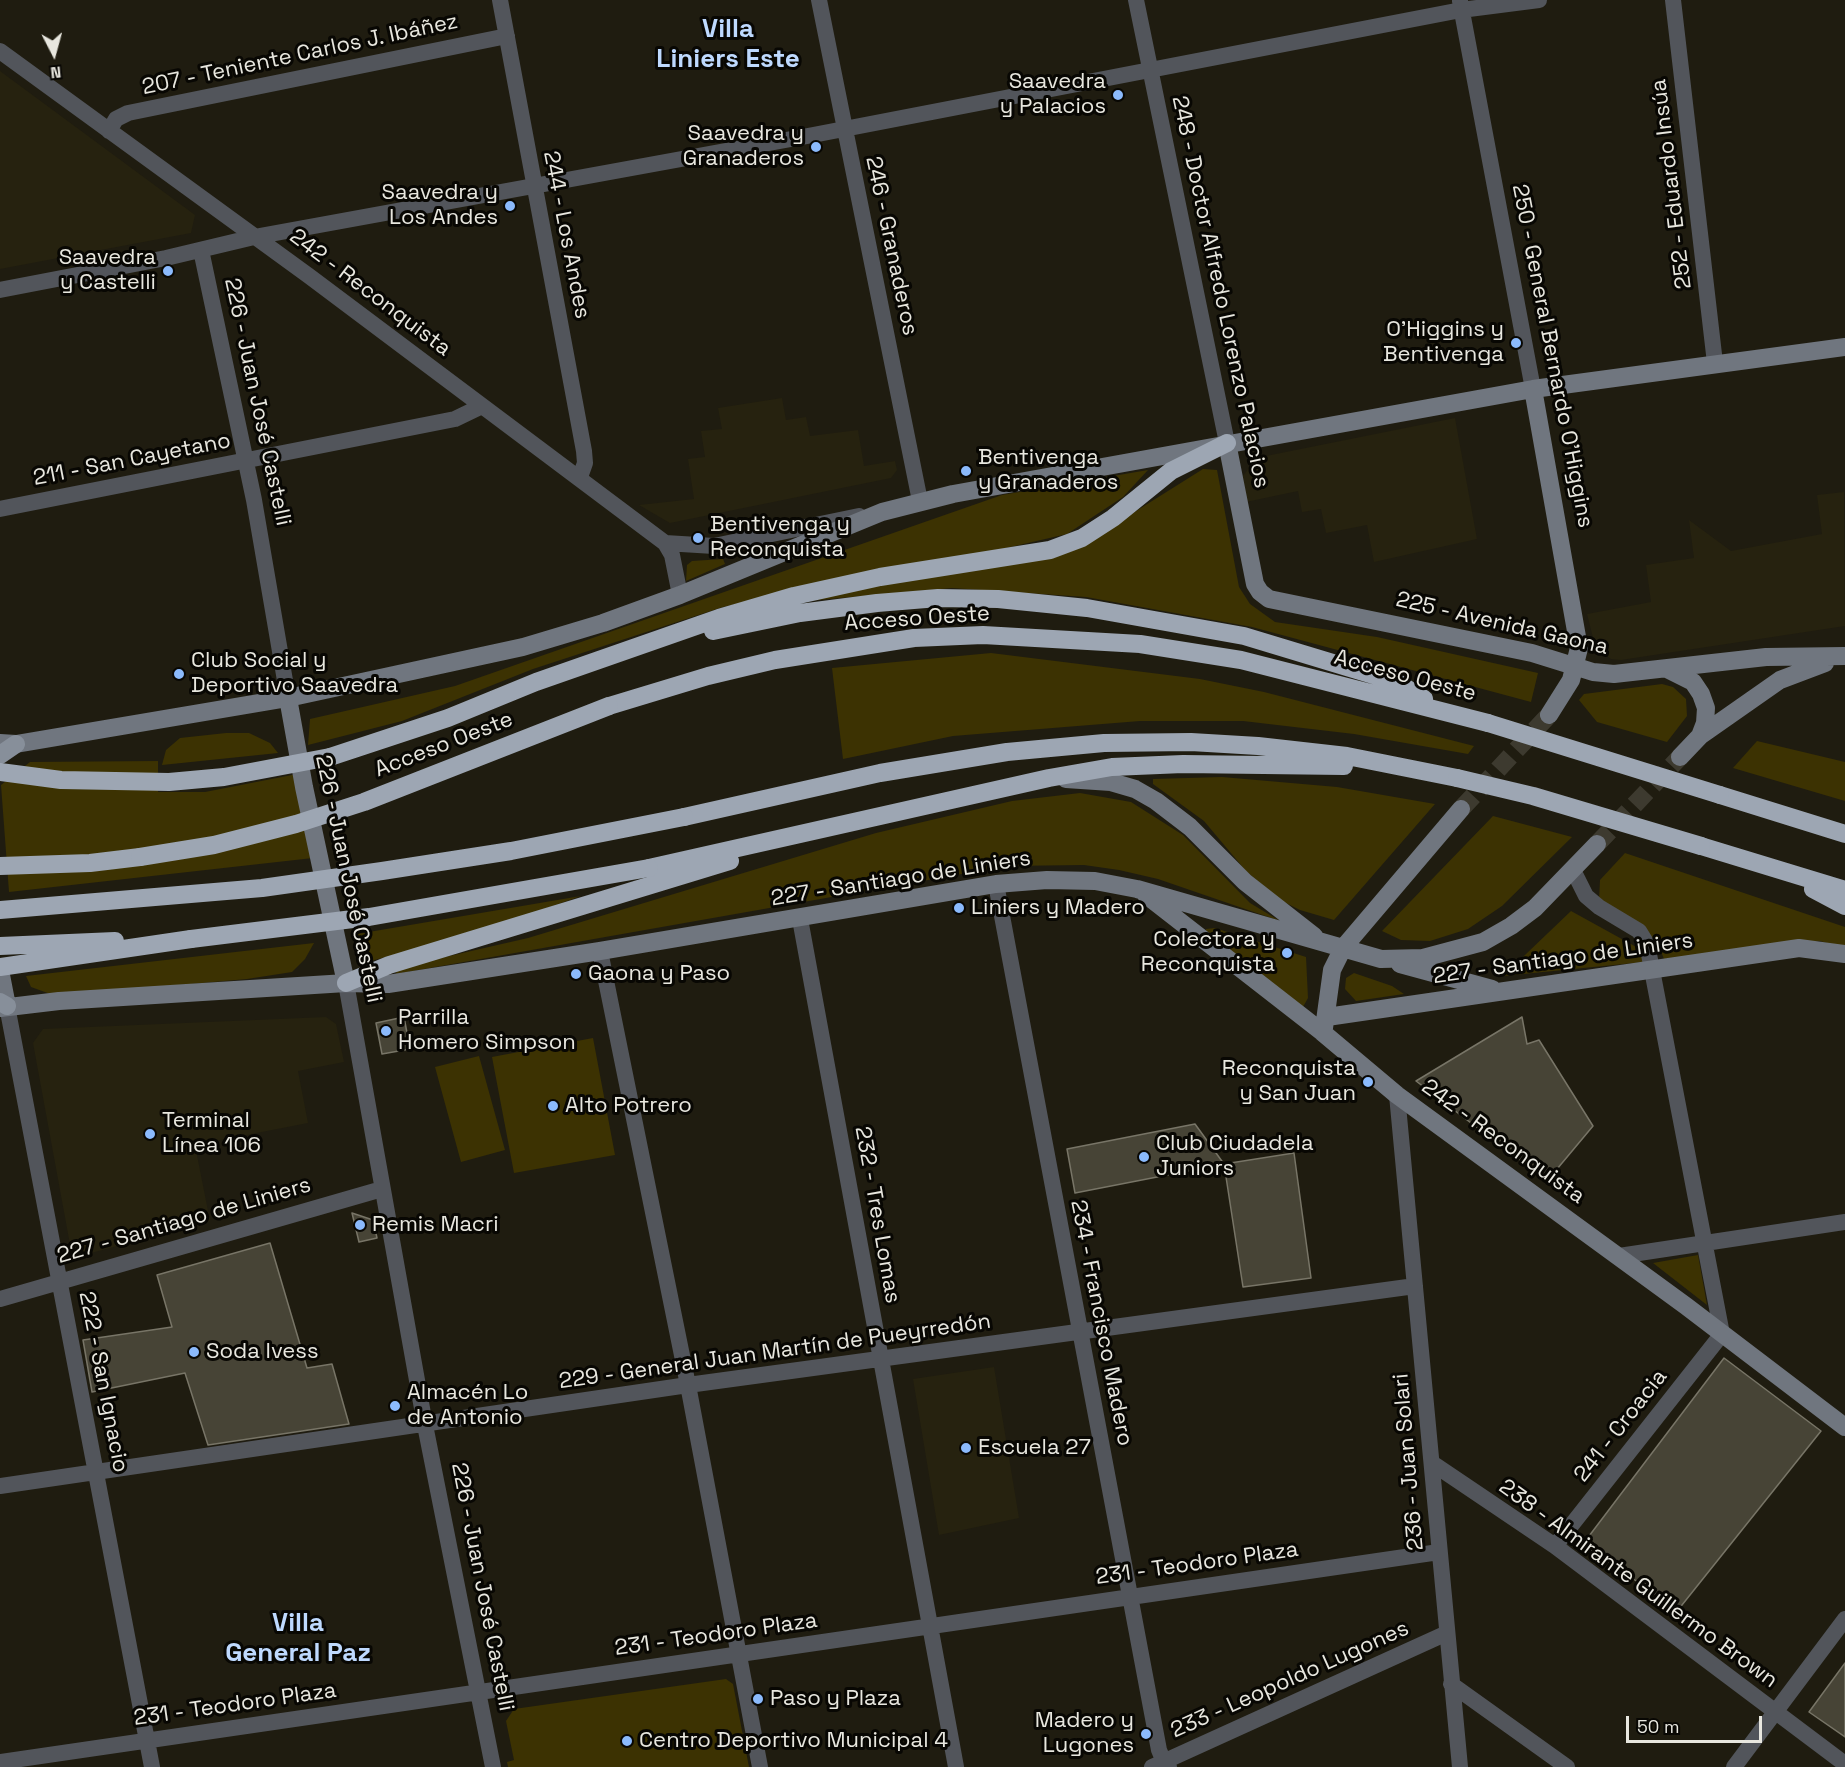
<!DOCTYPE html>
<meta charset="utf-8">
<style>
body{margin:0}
#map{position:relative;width:1845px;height:1767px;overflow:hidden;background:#1f1c10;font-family:"Space Grotesk",sans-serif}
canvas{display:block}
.north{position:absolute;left:24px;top:24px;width:60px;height:60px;-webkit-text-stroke:4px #080703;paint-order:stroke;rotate:174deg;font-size:16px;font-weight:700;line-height:24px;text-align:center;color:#e8e7df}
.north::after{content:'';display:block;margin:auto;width:21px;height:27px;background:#e8e7df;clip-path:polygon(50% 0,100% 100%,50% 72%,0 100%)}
.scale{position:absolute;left:1626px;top:1716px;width:136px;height:27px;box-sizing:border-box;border:3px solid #e8e7df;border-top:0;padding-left:8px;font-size:18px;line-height:21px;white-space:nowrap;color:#e8e7df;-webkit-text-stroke:4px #080703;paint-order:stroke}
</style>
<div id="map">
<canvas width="1845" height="1767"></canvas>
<div class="north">N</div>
<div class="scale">50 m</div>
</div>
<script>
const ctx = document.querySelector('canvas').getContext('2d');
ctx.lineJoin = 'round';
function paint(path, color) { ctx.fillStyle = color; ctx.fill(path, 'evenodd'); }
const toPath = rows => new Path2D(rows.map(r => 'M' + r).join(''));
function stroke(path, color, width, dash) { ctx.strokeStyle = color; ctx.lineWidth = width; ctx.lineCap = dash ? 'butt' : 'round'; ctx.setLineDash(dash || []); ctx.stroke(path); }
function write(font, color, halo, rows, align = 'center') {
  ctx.font = font + ' "Space Grotesk",sans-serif'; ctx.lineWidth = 6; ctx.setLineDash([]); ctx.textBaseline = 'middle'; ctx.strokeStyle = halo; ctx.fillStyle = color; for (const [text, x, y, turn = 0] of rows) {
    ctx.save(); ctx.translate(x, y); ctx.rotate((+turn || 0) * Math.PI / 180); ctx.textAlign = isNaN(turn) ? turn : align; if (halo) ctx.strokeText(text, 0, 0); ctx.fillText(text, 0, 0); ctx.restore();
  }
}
paint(toPath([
 [0,71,195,215,191,233,0,269],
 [782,398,786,420,806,417,810,436,858,430,864,466,895,461,897,470,891,478,670,523,639,505,694,499,688,459,705,457,701,431,722,429,718,408],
 [1455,418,1477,539,1374,562,1367,525,1326,533,1321,509,1302,512,1298,491,1246,502,1243,476,1256,458],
 [1844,492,1845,626,1621,660,1611,659,1595,646,1587,614,1651,602,1646,565,1694,558,1689,520,1731,551,1822,534,1817,495],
 [326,1017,336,1024,344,1062,298,1071,308,1123,195,1145,210,1221,80,1256,71,1250,33,1043,43,1029],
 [994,1367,1019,1518,939,1535,913,1379]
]), '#26220f');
paint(toPath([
 [1203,469,1217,470,1239,587,1250,604,1275,622,1377,637,1538,673,1531,702,1252,627,1086,597,952,588,796,602,1090,540],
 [1148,470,1123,497,1067,534,976,555,807,587,723,607,533,669,402,721,308,745,310,719,455,686,1002,495],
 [723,559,725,564,686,581,687,565,692,561],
 [991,653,1200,679,1264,692,1474,746,1468,754,1354,734,1243,721,1140,721,953,736,843,759,832,668],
 [1662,684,1673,687,1686,699,1687,716,1667,742,1597,722,1579,700,1584,694],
 [226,733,249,733,270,743,278,753,162,765,166,750,180,738],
 [1757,741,1845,762,1845,801,1733,768],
 [158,761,158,792,205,792,297,774,313,858,9,892,1,785,30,762],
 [1222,777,1337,787,1435,804,1334,920,1300,910,1280,900,1246,871,1204,821,1153,784,1153,779],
 [1080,793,1131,802,1183,835,1250,903,1280,921,1158,879,1119,870,1084,865,1007,866,396,974,397,968,528,938,876,833,1012,801],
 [1493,816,1572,837,1502,906,1468,929,1430,941,1401,940,1382,931],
 [1625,853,1845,927,1845,948,1820,941,1664,959,1658,944,1637,922,1599,900,1600,880],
 [581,896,473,934,363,963,357,934],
 [1571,911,1640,949,1644,962,1503,976],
 [1215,928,1306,957,1308,998,1303,1007,1205,934,1206,929],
 [314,943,305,959,292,972,247,979,56,996,31,987,26,976],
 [1354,973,1392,986,1404,994,1356,1001,1345,989,1346,978],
 [593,1038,615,1155,514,1173,492,1057],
 [479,1056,505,1150,461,1162,435,1067],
 [1698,1255,1707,1305,1653,1263],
 [726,1679,733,1684,749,1767,508,1767,507,1762,514,1760,506,1721,514,1709]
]), '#3c3202');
const building = toPath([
 [404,1017,410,1049,382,1054,376,1023,404,1017],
 [1522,1017,1527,1044,1539,1040,1593,1126,1547,1181,1416,1081,1522,1017],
 [1195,1124,1224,1164,1075,1193,1067,1149,1195,1124],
 [1294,1153,1311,1278,1243,1287,1224,1164,1294,1153],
 [352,1213,373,1220,377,1238,359,1242,352,1213],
 [270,1243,307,1368,332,1364,349,1424,208,1445,185,1373,92,1392,83,1340,172,1327,157,1275,270,1243],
 [1724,1358,1821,1431,1678,1610,1583,1544,1724,1358],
 [1845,1663,1845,1737,1809,1712,1845,1663]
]);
paint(building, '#474436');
stroke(building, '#787567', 1.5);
stroke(toPath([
 [1461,809,1549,715],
 [1597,844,1680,757]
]), '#3d3a2f', 18, [18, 9]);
stroke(toPath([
 [500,0,584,451,585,463,580,477],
 [819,0,920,501],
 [1136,0,1227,443],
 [1673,0,1715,363],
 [1460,1,1533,389],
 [0,51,309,276,665,543,672,555,680,595],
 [109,131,116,119,128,113,507,36],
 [201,250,254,500,288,698],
 [0,290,166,258,254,237,813,135,1461,10,1539,0],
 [0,509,455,419,482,406],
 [665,543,714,546,859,516],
 [996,884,1159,1750,1164,1762,1169,1767],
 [800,919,956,1767],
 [600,951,688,1385,760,1767],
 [346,983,425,1425,493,1767],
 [7,1006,152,1767],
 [1397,1095,1460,1767],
 [1619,1256,1845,1222],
 [0,1299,382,1189],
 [1432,1463,1555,1546,1845,1764],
 [0,1486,688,1385,1415,1286],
 [1555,1546,1722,1334,1647,944,1639,931,1599,907,1586,896,1573,870],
 [1451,1684,1567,1767],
 [0,1762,1439,1552],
 [1152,1767,1447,1633],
 [1734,1767,1845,1619]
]), '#52555b', 16);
stroke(toPath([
 [1533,389,1579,648,1571,680,1549,715],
 [1227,443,1255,584,1260,592,1269,599,1532,653,1593,672,1614,674,1766,657,1845,656],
 [1667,669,1693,682,1701,694,1706,708,1705,723,1700,736],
 [288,698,304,787,346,983],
 [0,743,16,744,288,698,523,647,603,623,680,595,882,512,953,494,1533,389,1845,347],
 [1680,757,1700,736,1780,680,1825,663],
 [1066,779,1111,782,1135,789,1156,801,1190,827,1245,882,1314,936],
 [1146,895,1322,1032,1397,1095,1686,1306,1845,1427],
 [1400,964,1492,989],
 [0,970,7,1006],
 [0,1008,59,1001,346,983,388,984,600,951,996,884,1047,880,1095,881,1137,889,1381,959,1423,958,1483,942,1511,926,1535,908,1597,844],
 [1327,1017,1799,948,1845,954],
 [1324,1028,1332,970,1343,948,1461,809]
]), '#70767f', 18);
stroke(toPath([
 [0,755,16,744],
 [0,1002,7,1006]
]), '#878f9a', 18);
stroke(toPath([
 [713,631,800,613,877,603,938,598,998,599,1087,608,1244,636,1396,682,1424,699],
 [609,706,708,676,775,660,914,638,983,635,1140,644,1241,660,1488,723],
 [330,757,448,718,536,682,719,618,794,596,880,577,1050,550,1082,538,1113,518,1171,471,1227,443],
 [1720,795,1845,834],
 [684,817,880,773,1007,752,1104,743,1191,742,1258,746,1347,756,1457,778],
 [1701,846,1845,890],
 [0,866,90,863,140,857],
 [649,868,1049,778,1112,767,1183,764,1344,766],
 [1813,889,1845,906],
 [0,946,115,941],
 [0,967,191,939],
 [346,983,389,965,730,861]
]), '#9da6b3', 18);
stroke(toPath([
 [1488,723,1720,795],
 [0,772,61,780,169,782,224,777,330,757],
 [1457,778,1533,796,1701,846],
 [140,857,214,845,296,824,364,802,609,706],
 [0,910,262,888,382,871,511,851,684,817],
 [191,939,369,917,649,868]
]), '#9da6b3', 18);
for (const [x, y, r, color] of [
 [1118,95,6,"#8bbafc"],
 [816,147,6,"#8bbafc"],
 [510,206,6,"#8bbafc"],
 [168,271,6,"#8bbafc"],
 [1516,343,6,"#8bbafc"],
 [966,471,6,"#8bbafc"],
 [698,538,6,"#8bbafc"],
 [179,674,6,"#8bbafc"],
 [959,908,6,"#8bbafc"],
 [1287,953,6,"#8bbafc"],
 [576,974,6,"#8bbafc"],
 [386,1031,6,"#8bbafc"],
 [1368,1082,6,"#8bbafc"],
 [553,1106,6,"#8bbafc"],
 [150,1134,6,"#8bbafc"],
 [1144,1157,6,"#8bbafc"],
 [360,1225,6,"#8bbafc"],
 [194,1352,6,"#8bbafc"],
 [395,1406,6,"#8bbafc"],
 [966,1448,6,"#8bbafc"],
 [758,1699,6,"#8bbafc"],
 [1146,1734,6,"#8bbafc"],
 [627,1741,6,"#8bbafc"]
]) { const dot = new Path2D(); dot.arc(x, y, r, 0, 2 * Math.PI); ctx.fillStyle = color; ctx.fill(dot); stroke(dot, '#080703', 2); }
write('22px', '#e8e7df', '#080703', [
 ["207 - Teniente Carlos J. Ibáñez",300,55,-12],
 ["252 - Eduardo Insúa",1672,184,-97],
 ["244 - Los Andes",566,235,79],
 ["246 - Granaderos",891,246,78],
 ["248 - Doctor Alfredo Lorenzo Palacios",1220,292,78],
 ["242 - Reconquista",370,293,37],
 ["250 - General Bernardo O'Higgins",1552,356,79],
 ["226 - Juan José Castelli",257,402,78],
 ["211 - San Cayetano",132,460,-11],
 ["Acceso Oeste",917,619,-4],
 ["225 - Avenida Gaona",1502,624,13],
 ["Acceso Oeste",1405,676,15],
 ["Acceso Oeste",444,745,-21],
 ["226 - Juan José Castelli",348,879,78],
 ["227 - Santiago de Liniers",901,879,-9],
 ["227 - Santiago de Liniers",1563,959,-8],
 ["242 - Reconquista",1503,1142,36],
 ["232 - Tres Lomas",877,1215,80],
 ["227 - Santiago de Liniers",184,1221,-16],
 ["234 - Francisco Madero",1101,1323,79],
 ["229 - General Juan Martín de Pueyrredón",775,1352,-8],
 ["222 - San Ignacio",103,1382,79],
 ["241 - Croacia",1621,1426,-52],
 ["236 - Juan Solari",1409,1462,-95],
 ["231 - Teodoro Plaza",1197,1564,-8],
 ["238 - Almirante Guillermo Brown",1638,1584,36],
 ["226 - Juan José Castelli",482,1587,79],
 ["231 - Teodoro Plaza",716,1635,-8],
 ["233 - Leopoldo Lugones",1290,1680,-24],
 ["231 - Teodoro Plaza",235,1705,-8]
]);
write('22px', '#e8e7df', '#080703', [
 ["Saavedra",1106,82,"right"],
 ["y Palacios",1106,107,"right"],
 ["Saavedra y",804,134,"right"],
 ["Granaderos",804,159,"right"],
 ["Saavedra y",498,193,"right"],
 ["Los Andes",498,218,"right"],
 ["Saavedra",156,258,"right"],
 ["y Castelli",156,283,"right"],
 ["O'Higgins y",1504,330,"right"],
 ["Bentivenga",1504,355,"right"],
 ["Bentivenga",978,458],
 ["y Granaderos",978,483],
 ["Bentivenga y",710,525],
 ["Reconquista",710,550],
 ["Club Social y",191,661],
 ["Deportivo Saavedra",191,686],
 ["Liniers y Madero",971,908],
 ["Colectora y",1275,940,"right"],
 ["Reconquista",1275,965,"right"],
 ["Gaona y Paso",588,974],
 ["Parrilla",398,1018],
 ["Homero Simpson",398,1043],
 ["Reconquista",1356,1069,"right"],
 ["y San Juan",1356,1094,"right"],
 ["Alto Potrero",565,1106],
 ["Terminal",162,1121],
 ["Línea 106",162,1146],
 ["Club Ciudadela",1156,1144],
 ["Juniors",1156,1169],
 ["Remis Macri",372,1225],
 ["Soda Ivess",206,1352],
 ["Almacén Lo",407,1393],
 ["de Antonio",407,1418],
 ["Escuela 27",978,1448],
 ["Paso y Plaza",770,1699],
 ["Madero y",1134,1721,"right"],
 ["Lugones",1134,1746,"right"],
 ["Centro Deportivo Municipal 4",639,1741]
], 'left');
write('bold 26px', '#bed9fe', '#080703', [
 ["Villa",728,30],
 ["Liniers Este",728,60],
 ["Villa",298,1624],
 ["General Paz",298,1654]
]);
</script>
